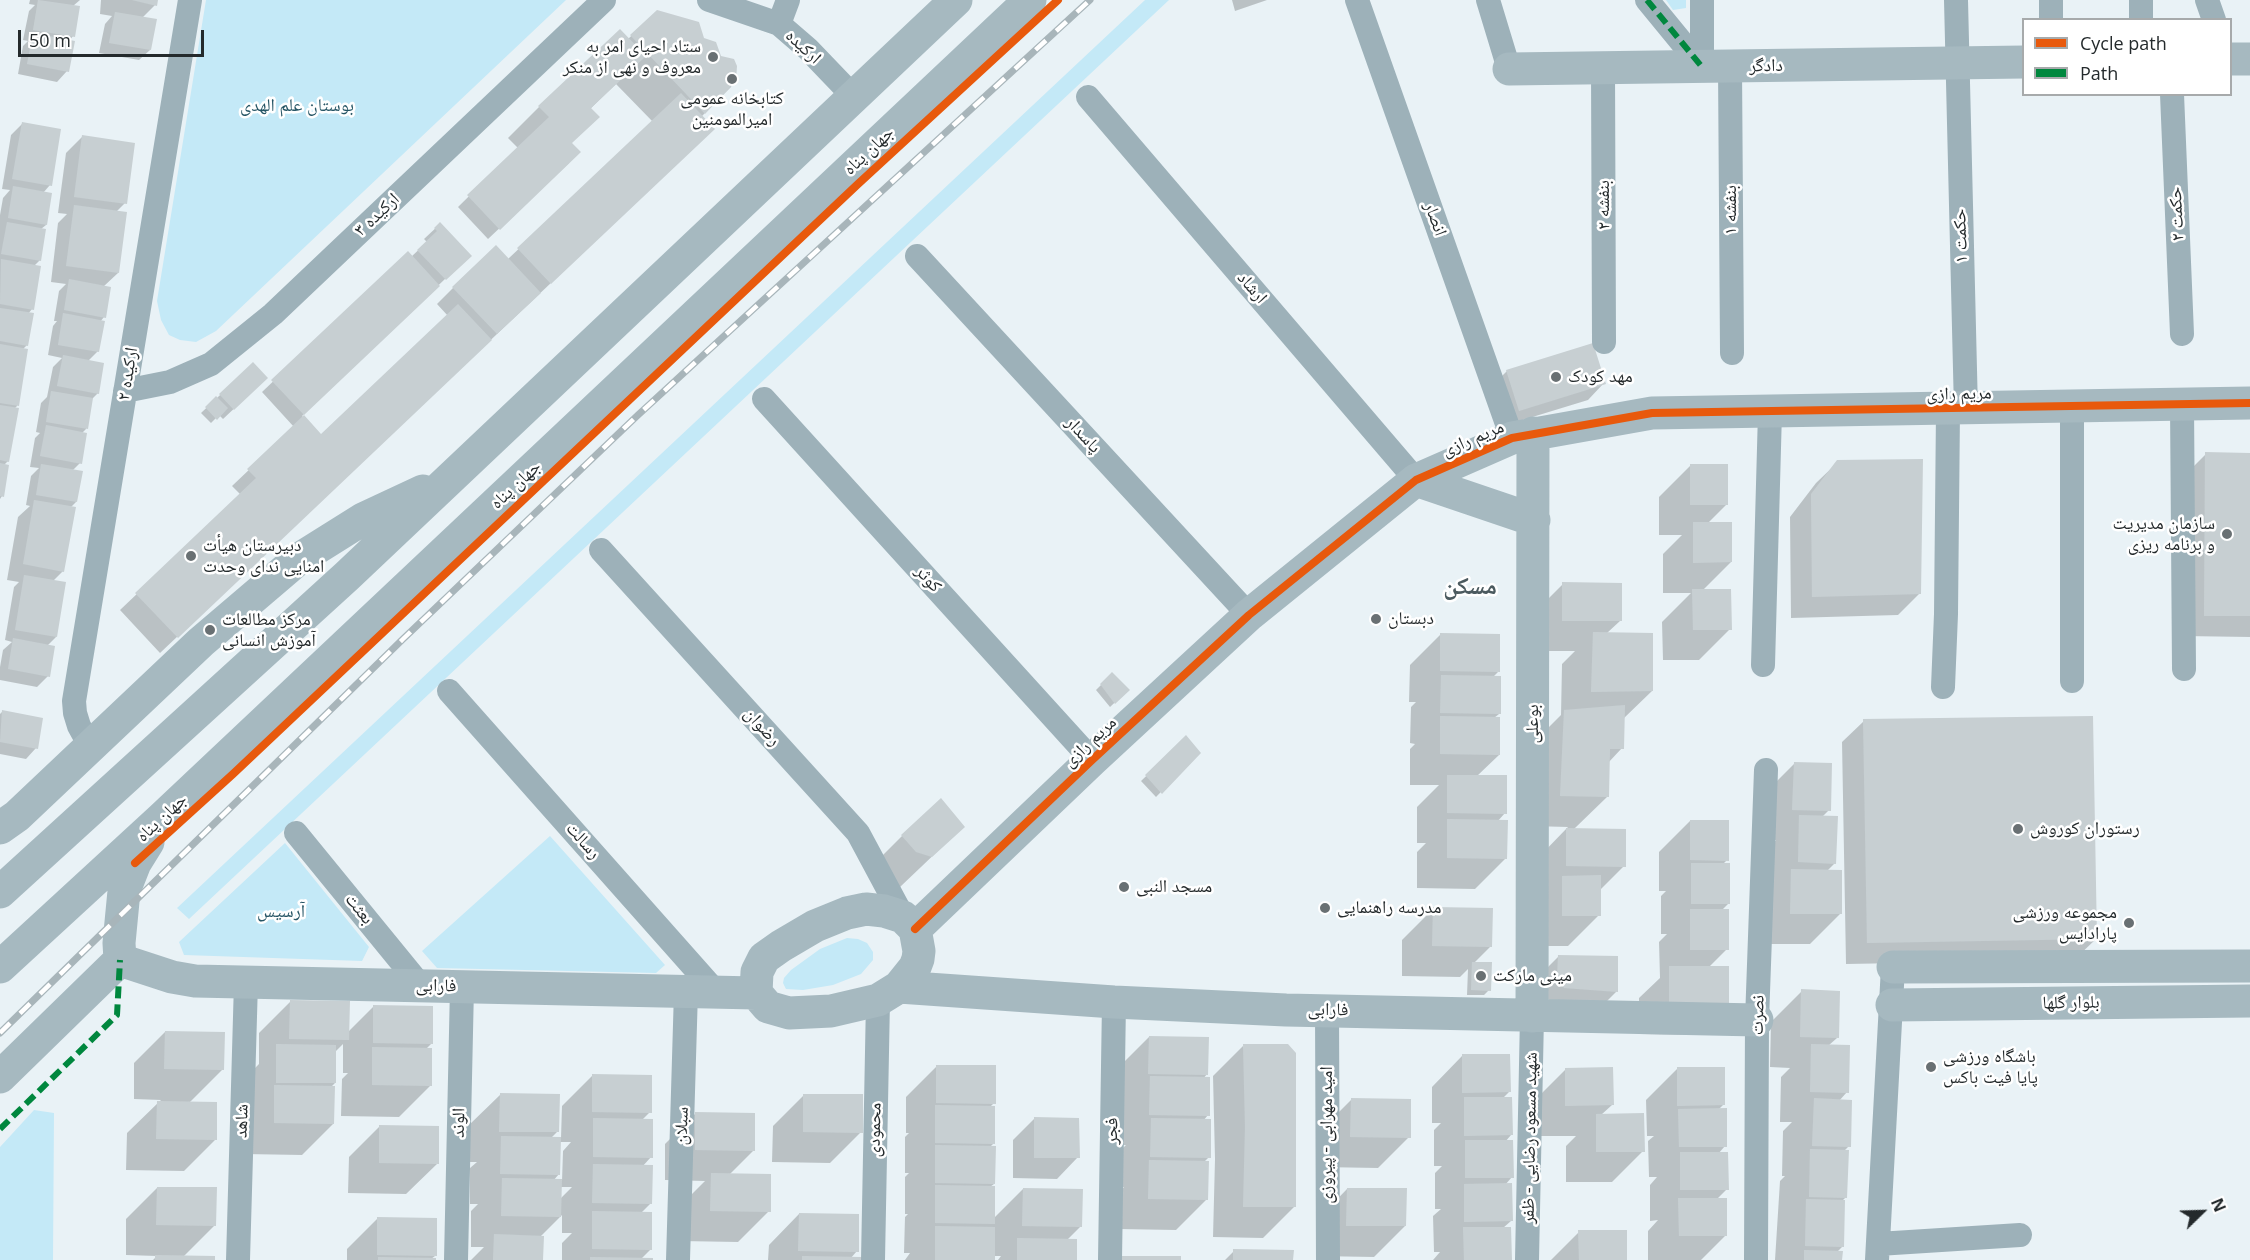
<!DOCTYPE html>
<meta charset="utf-8">
<style>
body{margin:0}
#map{position:relative;width:2250px;height:1260px;overflow:hidden;background:#e9f2f6;font-family:"Open Sans",sans-serif}
canvas{display:block}
.legend{position:absolute;left:2022px;top:18px;width:210px;height:78px;box-sizing:border-box;background:#fff;border:2px solid #a7aaab;margin:0;padding:8px 10px;list-style:none;font-size:18px;color:#242a2c}
.legend li{display:flex;align-items:center;gap:12px;height:30px}
.legend b{width:30px;border:2px solid #a7aaab}
.north{position:absolute;left:2172px;top:1182px;width:60px;height:60px;-webkit-text-stroke:4px #fff;paint-order:stroke;rotate:67deg;font-size:16px;font-weight:700;line-height:24px;text-align:center;color:#242a2c}
.north::after{content:'';display:block;margin:auto;width:21px;height:27px;background:#242a2c;clip-path:polygon(50% 0,100% 100%,50% 72%,0 100%)}
.scale{position:absolute;left:18px;top:30px;width:186px;height:27px;box-sizing:border-box;border:3px solid #242a2c;border-top:0;padding-left:8px;font-size:18px;line-height:21px;white-space:nowrap;color:#242a2c;-webkit-text-stroke:4px #fff;paint-order:stroke}
</style>
<div id="map">
<canvas width="2250" height="1260"></canvas>
<ul class="legend">
<li><b style="height:8px;background:#e8590c"></b>Cycle path</li>
<li><b style="height:8px;background:#00873e"></b>Path</li>
</ul>
<div class="north">N</div>
<div class="scale">50 m</div>
</div>
<script>
const ctx = document.querySelector('canvas').getContext('2d');
ctx.lineJoin = 'round';
function paint(path, color) { ctx.fillStyle = color; ctx.fill(path, 'evenodd'); }
const toPath = rows => new Path2D(rows.map(r => 'M' + r).join(''));
function stroke(path, color, width, dash) { ctx.strokeStyle = color; ctx.lineWidth = width; ctx.lineCap = dash ? 'butt' : 'round'; ctx.setLineDash(dash || []); ctx.stroke(path); }
function write(font, color, halo, rows, align = 'center') {
  ctx.font = font + ' "Open Sans","Noto Naskh Arabic",sans-serif'; ctx.lineWidth = 5; ctx.setLineDash([]); ctx.textBaseline = 'middle'; ctx.strokeStyle = halo; ctx.fillStyle = color; for (const [text, x, y, turn = 0] of rows) {
    ctx.save(); ctx.translate(x, y); ctx.rotate((+turn || 0) * Math.PI / 180); ctx.textAlign = isNaN(turn) ? turn : align; if (halo) ctx.strokeText(text, 0, 0); ctx.fillText(text, 0, 0); ctx.restore();
  }
}
paint(toPath([
 [206,0,566,0,216,331,196,342,180,340,169,335,161,320,157,301],
 [1145,0,1169,0,189,919,177,908],
 [1666,0,1686,0,1686,8,1673,10],
 [550,836,665,965,656,973,437,968,422,951],
 [285,843,369,947,362,961,184,955,179,942],
 [847,938,858,939,867,943,873,952,873,960,861,974,833,985,803,990,786,989,783,983,784,978,791,970,820,949],
 [34,1110,54,1113,53,1260,0,1260,0,1147]
]), '#c4e9f7');
paint(toPath([
 [30,0,80,0,73,6,73,36,69,41,67,71,57,82,18,74,23,46,28,41,23,40,29,11,35,5,29,4],
 [101,0,156,0,155,5,142,18,150,50,139,60,99,53,105,24,112,16,100,14],
 [1232,0,1267,0,1235,11],
 [657,12,703,39,735,74,731,87,701,117,702,140,160,653,120,610,241,495,232,486,294,427,262,392,408,253,411,257,427,242,424,239,440,224,469,256,302,416,321,436,448,316,437,304,453,288,508,259,653,122,616,84,590,109,571,143,569,163,488,239,458,207,518,148,508,138,539,107,620,31,628,39],
 [22,124,50,185,43,193,46,225,41,229,40,260,34,266,32,309,28,314,27,345,22,350,17,406,14,409,8,461,4,465,2,496,0,499,0,215,3,198,10,190,2,189,11,135],
 [82,137,125,203,116,212,118,273,103,287,104,317,100,322,98,351,88,361,98,393,92,399,86,429,81,434,80,463,72,471,76,502,70,508,63,571,53,581,56,637,47,646,48,676,37,687,0,680,0,667,3,650,12,642,5,640,14,587,19,582,7,580,18,517,30,506,26,505,31,476,39,468,30,467,35,438,40,433,36,432,41,403,47,397,53,367,62,358,48,355,53,326,57,321,54,321,59,291,66,284,51,282,58,223,67,214,58,213,66,153],
 [253,364,255,389,223,419,219,415,211,423,201,413],
 [1507,371,1604,383,1588,400,1503,426,1491,387],
 [2206,454,2250,454,2250,637,2183,636,2185,475],
 [1838,462,1919,594,1898,615,1791,618,1790,517,1816,483],
 [1690,466,1727,504,1708,523,1731,562,1702,591,1730,629,1699,660,1663,660,1662,622,1691,593,1663,593,1663,554,1682,535,1659,535,1659,497],
 [1563,584,1620,621,1607,633,1652,691,1623,719,1622,748,1608,763,1607,797,1574,829,1624,866,1599,891,1599,915,1568,946,1532,946,1536,860,1568,827,1530,826,1534,742,1561,715,1562,664,1575,651,1531,651,1532,615],
 [1441,634,1498,672,1493,677,1499,714,1494,718,1499,755,1477,776,1505,813,1497,822,1506,858,1475,889,1417,888,1417,852,1426,843,1417,843,1417,807,1439,785,1410,785,1410,749,1415,744,1410,743,1411,707,1416,702,1409,702,1410,665],
 [1112,674,1128,690,1110,707,1096,690],
 [2,712,36,748,26,759,0,754,0,714],
 [1864,721,2096,939,2074,960,1846,964,1842,742],
 [1186,738,1199,753,1156,797,1141,781],
 [1794,764,1829,810,1822,817,1835,863,1827,871,1841,913,1810,944,1760,944,1769,848,1776,840,1762,840,1763,795],
 [1690,821,1727,860,1722,865,1729,903,1721,911,1727,949,1708,968,1697,1035,1639,1034,1639,998,1660,978,1659,942,1667,934,1661,934,1661,896,1666,891,1659,891,1659,852],
 [963,827,900,887,871,867,902,836],
 [1433,909,1491,946,1474,963,1489,990,1484,995,1467,995,1468,969,1460,977,1402,976,1402,940],
 [1559,956,1617,991,1586,1022,1528,987],
 [1802,991,1837,1038,1828,1046,1847,1092,1839,1101,1849,1146,1844,1151,1846,1197,1843,1200,1842,1247,1837,1252,1841,1260,1775,1260,1780,1181,1785,1176,1782,1176,1783,1131,1792,1122,1780,1122,1781,1077,1790,1068,1770,1067,1771,1022],
 [290,1002,348,1032,374,1006,432,1043,426,1049,430,1086,399,1117,341,1116,342,1079,348,1073,343,1073,343,1044,335,1052,335,1083,330,1088,333,1124,302,1155,244,1154,246,1077,259,1064,259,1033],
 [165,1032,223,1069,189,1103,215,1140,184,1171,126,1170,127,1133,161,1100,134,1099,134,1063],
 [1149,1037,1207,1074,1203,1079,1208,1115,1203,1121,1209,1157,1203,1163,1207,1199,1176,1230,1118,1229,1119,1193,1124,1187,1120,1187,1120,1151,1126,1145,1119,1145,1118,1068],
 [1243,1046,1294,1207,1263,1238,1213,1237,1215,1159,1213,1076],
 [1462,1056,1509,1092,1502,1099,1511,1135,1505,1142,1512,1177,1505,1185,1511,1221,1503,1228,1511,1260,1433,1260,1440,1252,1434,1252,1433,1216,1441,1209,1435,1209,1435,1173,1442,1166,1434,1166,1434,1130,1441,1123,1432,1123,1432,1087],
 [937,1066,994,1103,990,1107,994,1143,990,1147,994,1184,990,1187,993,1219,1023,1189,1081,1226,1066,1241,1076,1260,998,1260,1001,1256,993,1256,993,1260,905,1260,910,1253,904,1253,905,1217,908,1214,905,1214,905,1177,909,1173,905,1173,905,1137,909,1133,906,1133,906,1097],
 [1566,1069,1612,1105,1601,1115,1643,1151,1612,1182,1566,1182,1566,1146,1576,1136,1535,1136,1535,1100],
 [1677,1069,1724,1104,1718,1110,1725,1146,1718,1154,1727,1189,1717,1199,1726,1235,1701,1260,1648,1260,1648,1231,1658,1220,1650,1221,1650,1185,1657,1177,1649,1177,1648,1141,1654,1136,1647,1136,1646,1100],
 [593,1075,650,1112,642,1120,651,1157,642,1167,651,1203,641,1213,651,1249,641,1259,649,1260,562,1260,562,1243,572,1233,562,1233,562,1215,539,1238,542,1260,471,1260,484,1247,471,1247,471,1211,478,1204,470,1204,470,1168,477,1162,469,1162,469,1125,500,1095,557,1132,551,1138,561,1138,562,1106],
 [559,1142,571,1142,563,1151,562,1181,553,1181,559,1174],
 [560,1187,572,1187,560,1199],
 [804,1095,861,1132,830,1163,772,1162,773,1126],
 [1351,1100,1409,1137,1378,1168,1320,1167,1320,1131],
 [696,1113,754,1150,729,1175,769,1211,738,1242,680,1241,681,1205,705,1181,665,1180,665,1144],
 [1034,1119,1078,1157,1057,1179,1013,1178,1013,1140],
 [380,1126,437,1164,406,1194,348,1193,349,1157],
 [157,1188,215,1225,183,1257,214,1260,153,1260,157,1256,126,1255,126,1219],
 [1347,1189,1405,1226,1374,1257,1316,1256,1317,1220],
 [799,1214,857,1251,850,1259,861,1260,768,1260,769,1245],
 [378,1218,435,1256,431,1259,436,1260,347,1260,347,1249],
 [1579,1232,1626,1260,1551,1260],
 [1234,1251,1292,1260,1225,1260]
]), '#0003');
paint(toPath([
 [38,0,80,6,75,37,33,30],
 [132,0,158,0,157,6],
 [657,10,699,22,704,38,716,42,721,56,734,59,737,66,736,81,705,114,630,35],
 [115,12,157,19,151,50,109,43],
 [620,29,646,56,591,108,600,117,572,143,581,152,500,230,467,195,549,117,538,106],
 [33,33,75,41,69,72,27,64],
 [681,93,715,129,551,284,517,248],
 [22,122,61,129,52,186,12,179],
 [82,135,135,143,127,204,74,197],
 [13,186,52,193,47,225,8,218],
 [74,205,127,212,119,273,66,266],
 [7,222,46,229,41,261,1,254],
 [440,222,472,256,446,280,417,250,437,231,434,228],
 [496,245,541,293,497,334,452,287],
 [408,251,440,286,304,415,321,434,458,304,492,340,178,638,135,593,256,478,247,469,304,415,271,380],
 [1,259,41,266,34,310,0,304],
 [69,279,111,287,106,318,64,310],
 [0,308,34,313,28,346,0,341],
 [63,313,105,321,99,352,58,345],
 [1593,343,1606,384,1519,411,1506,370],
 [0,344,28,349,19,406,0,403],
 [63,355,104,363,99,394,57,386],
 [253,362,268,378,234,410,219,394],
 [51,391,93,398,88,429,46,422],
 [216,396,228,408,217,420,205,407],
 [0,405,19,408,9,462,0,460],
 [46,425,87,433,82,464,40,456],
 [2205,452,2250,453,2250,616,2204,616],
 [1923,459,1921,594,1812,597,1811,494,1837,460],
 [0,463,9,465,4,497,0,496],
 [41,464,83,471,77,502,36,495],
 [1690,464,1728,464,1728,505,1690,505],
 [34,500,76,507,64,572,23,564],
 [1693,522,1732,522,1732,562,1693,563],
 [24,575,66,582,57,637,15,630],
 [1562,582,1622,583,1622,621,1562,621],
 [1692,589,1731,589,1732,630,1693,630],
 [1593,632,1653,633,1653,691,1591,692],
 [1440,633,1500,634,1500,672,1440,671],
 [13,638,55,646,50,677,8,669],
 [1112,672,1130,690,1115,704,1100,684],
 [1441,675,1501,676,1501,714,1440,713],
 [1625,705,1624,749,1610,749,1609,797,1560,796,1564,710],
 [2,710,43,718,38,749,0,742],
 [1440,716,1500,717,1500,755,1440,754],
 [2093,716,2097,939,1867,943,1863,719],
 [1186,735,1201,753,1162,794,1145,775],
 [1794,762,1832,763,1831,811,1792,810],
 [1447,775,1507,775,1507,814,1447,813],
 [941,798,965,827,932,857,916,852,901,835],
 [1799,815,1838,816,1836,864,1798,862],
 [1447,819,1508,820,1507,859,1447,858],
 [1690,820,1729,820,1729,861,1690,860],
 [1566,828,1626,829,1626,867,1566,866],
 [1691,863,1730,863,1730,904,1691,904],
 [1791,869,1842,870,1842,914,1790,914],
 [1601,875,1601,916,1562,916,1562,876],
 [1433,907,1493,908,1492,947,1432,946],
 [1690,909,1729,909,1729,950,1690,950],
 [1558,955,1618,956,1618,992,1564,988,1557,978],
 [1472,962,1492,962,1491,991,1471,990],
 [1669,966,1729,966,1729,1005,1669,1004],
 [1801,989,1840,991,1839,1038,1800,1037],
 [290,1000,350,1001,349,1040,289,1039],
 [373,1005,433,1006,433,1044,373,1043],
 [165,1031,225,1032,224,1070,164,1069],
 [1149,1036,1209,1037,1208,1075,1148,1074],
 [276,1044,336,1045,336,1083,276,1083],
 [1243,1044,1288,1044,1296,1053,1296,1207,1243,1207,1245,1127],
 [1811,1044,1850,1045,1849,1093,1810,1092],
 [372,1047,432,1048,432,1086,372,1085],
 [1462,1054,1510,1054,1511,1092,1462,1093],
 [936,1065,996,1065,996,1104,936,1103],
 [1613,1067,1614,1105,1565,1106,1565,1068],
 [1677,1067,1725,1067,1725,1105,1677,1106],
 [592,1074,652,1075,652,1113,592,1112],
 [1150,1076,1210,1077,1210,1116,1149,1115],
 [274,1085,335,1086,334,1124,274,1123],
 [500,1093,560,1094,559,1132,499,1132],
 [803,1094,863,1094,863,1133,803,1132],
 [1464,1097,1512,1097,1513,1135,1464,1136],
 [1351,1098,1411,1099,1411,1138,1350,1137],
 [1814,1098,1852,1100,1851,1147,1812,1146],
 [157,1101,217,1102,217,1140,156,1139],
 [935,1105,995,1106,995,1144,935,1143],
 [1727,1108,1727,1147,1679,1147,1678,1109],
 [695,1112,755,1113,755,1151,695,1150],
 [1644,1113,1645,1152,1596,1152,1596,1114],
 [1034,1117,1079,1118,1080,1158,1034,1158],
 [593,1118,653,1119,653,1158,593,1157],
 [1151,1118,1211,1119,1211,1158,1150,1157],
 [379,1125,439,1126,439,1164,379,1163],
 [501,1136,561,1137,560,1175,500,1174],
 [1465,1140,1513,1140,1514,1178,1465,1178],
 [935,1145,996,1146,995,1184,935,1183],
 [1810,1149,1849,1150,1847,1198,1809,1197],
 [1680,1152,1728,1152,1729,1190,1680,1190],
 [1149,1160,1209,1161,1208,1200,1148,1199],
 [593,1164,653,1165,652,1204,592,1203],
 [711,1173,771,1174,771,1212,710,1211],
 [502,1178,562,1179,561,1217,501,1216],
 [1512,1183,1513,1221,1464,1222,1464,1184],
 [935,1185,995,1186,995,1224,935,1223],
 [157,1187,217,1187,216,1226,156,1225],
 [1023,1188,1083,1189,1082,1227,1022,1226],
 [1347,1188,1407,1188,1406,1226,1346,1226],
 [1678,1198,1727,1198,1727,1236,1679,1236],
 [1806,1199,1845,1200,1844,1247,1805,1246],
 [592,1211,652,1212,652,1250,592,1249],
 [799,1213,859,1214,859,1252,798,1251],
 [377,1217,437,1218,437,1256,377,1255],
 [935,1226,995,1227,995,1260,935,1260],
 [1463,1227,1511,1227,1512,1260,1464,1260],
 [1578,1230,1627,1230,1627,1260,1579,1260],
 [494,1234,544,1236,543,1260,493,1260],
 [1017,1238,1077,1239,1077,1260,1017,1260],
 [1233,1249,1294,1250,1293,1260,1233,1260],
 [1804,1250,1843,1251,1842,1260,1804,1260],
 [155,1255,215,1256,215,1260,155,1260],
 [802,1256,862,1257,862,1260,802,1260],
 [1121,1256,1181,1256,1181,1260,1121,1260],
 [378,1257,436,1258,436,1260,378,1260],
 [590,1257,653,1258,653,1260,590,1260]
]), '#c7cfd2');
stroke(toPath([
 [709,0,779,24,808,49,854,97],
 [1357,0,1512,438],
 [1488,0,1509,69],
 [1647,0,1702,67],
 [1702,0,1702,67],
 [1956,0,1966,410],
 [2051,0,2051,20],
 [2207,0,2214,20],
 [2141,20,2141,0],
 [779,24,788,0],
 [1730,66,1732,353],
 [1603,68,1604,342],
 [2172,94,2182,334],
 [1088,97,1416,480],
 [917,256,1249,615],
 [125,391,170,382,211,364,273,314,604,0],
 [764,399,1092,760],
 [2182,404,2184,669],
 [2072,407,2072,681],
 [601,550,858,833,903,917],
 [1763,665,1770,412],
 [1943,687,1946,614,1948,410],
 [449,691,716,992],
 [90,746,79,726,75,713,74,701,190,0],
 [296,833,421,986],
 [1327,1010,1328,1260],
 [1878,1244,2020,1235],
 [238,1260,246,982],
 [456,1260,462,987],
 [678,1260,686,991],
 [873,1260,878,1000],
 [1110,1260,1114,1002],
 [1527,1260,1532,1016],
 [1756,1260,1757,1020,1766,770],
 [1877,1260,1893,967]
]), '#9db1b9', 24);
stroke(toPath([
 [2230,59,2250,59],
 [1509,69,2024,62],
 [1416,480,1534,520],
 [0,828,17,816,201,642,296,561,363,519,423,491],
 [0,892,347,576,956,0],
 [866,909,884,911,903,917,915,929,919,951,918,959,915,967,899,987,878,1000,831,1011,789,1013,768,1007,756,993,757,972,764,958,781,946,815,926,847,913,866,909],
 [915,929,1092,760,1249,615,1416,480,1512,438,1652,413,2250,403],
 [120,960,172,977,195,981,756,993],
 [0,967,161,819,1030,0],
 [1893,967,2250,966],
 [899,987,1114,1002,1286,1010,1757,1020],
 [1892,1005,2250,1001],
 [1532,1016,1533,433],
 [0,1077,120,960,119,943,124,891,135,863,148,842]
]), '#a6b9c0', 33);
const rail = toPath([
 [0,1033,403,639,638,415,1090,0]
]);
stroke(rail, '#a8b5ba', 7);
stroke(rail, '#fff', 4.5, [14]);
stroke(toPath([
 [1647,0,1702,67],
 [0,1129,117,1015,120,960]
]), '#00873e', 6, [12, 6]);
stroke(toPath([
 [135,863,233,774,858,184,1058,0],
 [915,929,1092,760,1249,615,1416,480,1512,438,1652,413,2250,403]
]), '#e8590c', 8);
for (const [x, y, r, color] of [
 [713,57,6,"#697073"],
 [732,79,6,"#697073"],
 [1556,377,6,"#697073"],
 [2227,534,6,"#697073"],
 [191,556,6,"#697073"],
 [1376,619,6,"#697073"],
 [210,630,6,"#697073"],
 [2018,829,6,"#697073"],
 [1124,887,6,"#697073"],
 [1325,908,6,"#697073"],
 [2129,923,6,"#697073"],
 [1481,976,6,"#697073"],
 [1931,1067,6,"#697073"]
]) { const dot = new Path2D(); dot.arc(x, y, r, 0, 2 * Math.PI); ctx.fillStyle = color; ctx.fill(dot); stroke(dot, '#fff', 2); }
write('18px', '#242a2c', '#fff', [
 ["ستاد احیای امر به",701,47,"right"],
 ["معروف و نهی از منکر",701,68,"right"],
 ["کتابخانه عمومی",732,99,"center"],
 ["امیرالمومنین",732,120,"center"],
 ["مهد کودک",1568,377],
 ["سازمان مدیریت",2215,524,"right"],
 ["و برنامه ریزی",2215,545,"right"],
 ["دبیرستان هیأت",203,546],
 ["امنایی ندای وحدت",203,567],
 ["دبستان",1388,619],
 ["مرکز مطالعات",222,620],
 ["آموزش انسانی",222,641],
 ["رستوران کوروش",2030,829],
 ["مسجد النبی",1136,887],
 ["مدرسه راهنمایی",1337,908],
 ["مجموعه ورزشی",2117,913,"right"],
 ["پارادایس",2117,934,"right"],
 ["مینی مارکت",1493,976],
 ["باشگاه ورزشی",1943,1057],
 ["پایا فیت باکس",1943,1078]
], 'left');
write('18px', '#242a2c', '#fff', [
 ["ارکیده",803,47,43],
 ["دادگر",1766,66,-1],
 ["جهان پناه",869,151,-43],
 ["بنفشه ۲",1604,205,-90],
 ["بنفشه ۱",1731,210,-90],
 ["حکمت ۲",2177,214,-93],
 ["ارکیده ۳",377,215,-43],
 ["انصار",1435,219,70],
 ["حکمت ۱",1961,236,-92],
 ["ارشاد",1252,288,49],
 ["ارکیده ۲",128,374,-81],
 ["مریم رازی",1959,394,-1],
 ["پاسدار",1083,435,47],
 ["مریم رازی",1473,439,-23],
 ["جهان پناه",516,485,-43],
 ["کوثر",928,579,48],
 ["بوعلی",1533,724,-90],
 ["رضوان",762,727,48],
 ["مریم رازی",1090,742,-43],
 ["جهان پناه",162,818,-43],
 ["رسالت",583,841,48],
 ["بعثت",359,909,51],
 ["فارابی",436,986,1],
 ["بلوار گلها",2071,1003,-1],
 ["فارابی",1328,1010,1],
 ["نصرت",1758,1015,-89],
 ["شاهد",242,1121,-88],
 ["الوند",459,1123,-89],
 ["سبلان",682,1126,-88],
 ["محمودی",875,1130,-89],
 ["فجر",1112,1131,-89],
 ["امید مهرابی - پیروزی",1327,1135,-90],
 ["شهید مسعود رضایی - ظفر",1530,1138,-89]
]);
write('18px', '#255565', '#fff', [
 ["بوستان علم الهدی",297,106],
 ["آرسیس",281,912]
]);
write('bold 24px', '#4b5a5f', '#fff', [
 ["مسکن",1470,587]
]);
</script>
